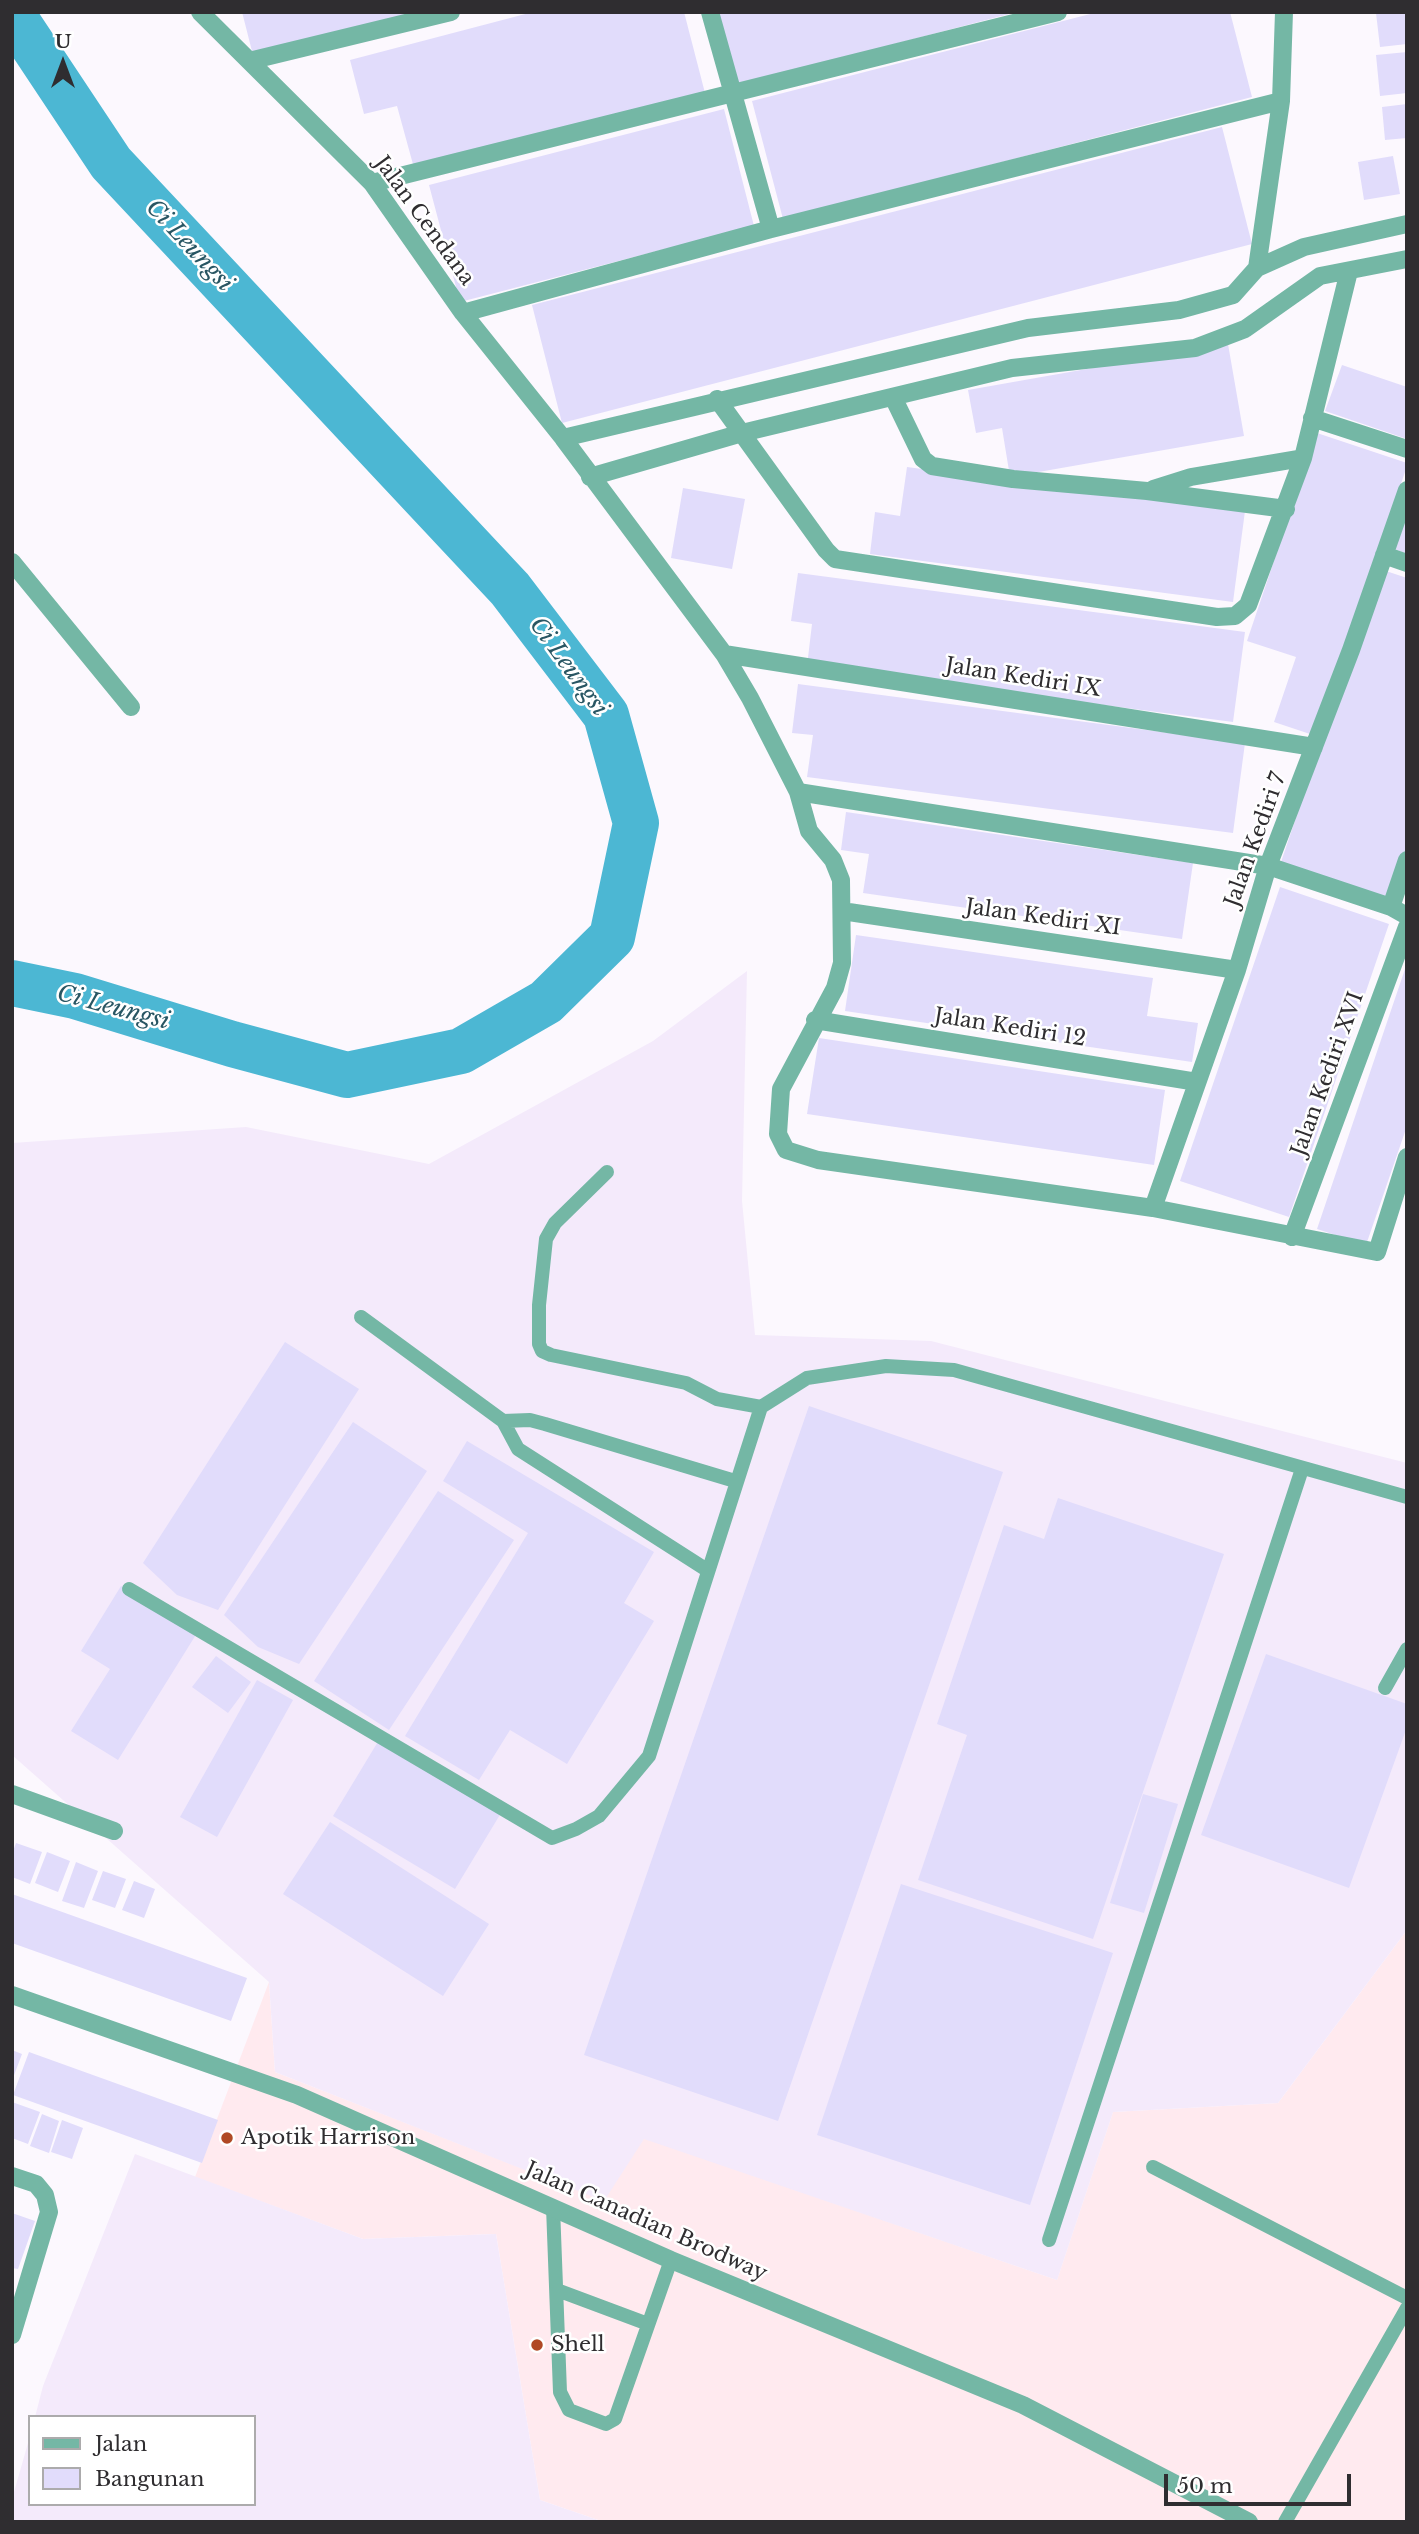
<!DOCTYPE html>
<style>
body{margin:0}
#map{position:relative;width:1419px;height:2534px;overflow:hidden;background:#fcf8fe;font-family:"Libre Baskerville",serif}
canvas{display:block}
.frame{position:absolute;inset:0;border:14px solid #2f2d30;pointer-events:none}
.legend{position:absolute;left:28px;top:2415px;width:228px;height:91px;box-sizing:border-box;background:#fff;border:2px solid #acabac;margin:0;padding:9px 12px;list-style:none;font-size:21px;color:#2f2d30}
.legend li{display:flex;align-items:center;gap:14px;height:35px}
.legend b{width:35px;border:2px solid #acabac}
.north{position:absolute;left:28px;top:28px;width:70px;height:70px;-webkit-text-stroke:5px #fff;paint-order:stroke;rotate:0deg;font-size:19px;font-weight:700;line-height:28px;text-align:center;color:#2f2d30}
.north::after{content:'';display:block;margin:auto;width:24px;height:32px;background:#2f2d30;clip-path:polygon(50% 0,100% 100%,50% 72%,0 100%)}
.scale{position:absolute;left:1164px;top:2474px;width:187px;height:32px;box-sizing:border-box;border:4px solid #2f2d30;border-top:0;padding-left:9px;font-size:21px;line-height:24px;white-space:nowrap;color:#2f2d30;-webkit-text-stroke:5px #fff;paint-order:stroke}
</style>
<div id="map">
<canvas width="1419" height="2534"></canvas>
<div class="frame"></div>
<ul class="legend">
<li><b style="height:9px;background:#74b7a5"></b>Jalan</li>
<li><b style="height:19px;background:#e1dcfb"></b>Bangunan</li>
</ul>
<div class="north">U</div>
<div class="scale">50 m</div>
</div>
<script>
const ctx = document.querySelector('canvas').getContext('2d');
ctx.lineJoin = 'round';
function paint(path, color) { ctx.fillStyle = color; ctx.fill(path, 'evenodd'); }
const toPath = rows => new Path2D(rows.map(r => 'M' + r).join(''));
function stroke(path, color, width, dash) { ctx.strokeStyle = color; ctx.lineWidth = width; ctx.lineCap = dash ? 'butt' : 'round'; ctx.setLineDash(dash || []); ctx.stroke(path); }
function write(font, color, halo, rows, align = 'center') {
  ctx.font = font + ' "Libre Baskerville",serif'; ctx.lineWidth = 5; ctx.setLineDash([]); ctx.textBaseline = 'middle'; ctx.strokeStyle = halo; ctx.fillStyle = color; for (const [text, x, y, turn = 0] of rows) {
    ctx.save(); ctx.translate(x, y); ctx.rotate((+turn || 0) * Math.PI / 180); ctx.textAlign = isNaN(turn) ? turn : align; if (halo) ctx.strokeText(text, 0, 0); ctx.fillText(text, 0, 0); ctx.restore();
  }
}
paint(toPath([
 [1407,1930,1407,2522,604,2522,540,2500,496,2234,363,2239,195,2177,269,1982,275,2072,603,2200,644,2138,1057,2280,1113,2112,1278,2103]
]), '#ffeaef');
paint(toPath([
 [747,971,742,1201,755,1335,931,1341,1407,1463,1407,1930,1278,2103,1113,2112,1057,2280,644,2139,604,2201,275,2072,269,1982,12,1755,12,1143,246,1127,429,1164,653,1041],
 [135,2154,363,2239,496,2234,540,2500,604,2522,12,2522,12,2499,30,2436,30,2504,254,2504,254,2417,35,2417,43,2386]
]), '#f4eafb');
stroke(toPath([
 [12,14,111,163,510,589,606,715,636,823,612,937,546,1002,461,1051,347,1075,232,1044,75,996,12,983]
]), '#4cb7d3', 46);
paint(toPath([
 [242,12,414,12,253,55],
 [533,12,684,12,705,93,414,168,397,106,364,114,350,60],
 [715,12,1013,12,1013,13,734,86],
 [1098,12,1230,12,1252,97,783,219,752,101],
 [1407,12,1407,44,1380,47,1376,13],
 [1407,52,1407,93,1380,96,1376,55],
 [1407,104,1407,138,1385,140,1382,107],
 [724,109,754,226,460,302,429,185],
 [1222,127,1252,244,562,423,532,305],
 [1393,156,1400,194,1364,200,1358,162],
 [1228,344,1244,436,1010,477,1002,428,976,433,968,390],
 [1342,365,1407,387,1407,439,1325,411],
 [1317,433,1407,463,1407,466,1316,736,1274,722,1296,657,1247,641],
 [907,467,1245,511,1233,602,870,554,875,512,900,516],
 [683,488,745,499,732,569,671,558],
 [1407,508,1407,554,1392,548],
 [1380,569,1407,578,1407,849,1390,899,1281,862],
 [798,573,1245,632,1233,722,807,666,812,624,791,621],
 [798,684,1245,743,1233,833,807,777,813,735,792,733],
 [846,812,1193,863,1182,939,863,893,869,854,841,850],
 [1280,887,1389,924,1289,1217,1180,1181],
 [856,935,1153,978,1147,1016,1198,1023,1192,1062,845,1011],
 [1406,966,1407,1126,1366,1245,1317,1229],
 [819,1038,1165,1090,1154,1165,807,1114],
 [285,1342,359,1389,218,1610,177,1595,143,1563],
 [809,1406,1003,1472,778,2121,584,2055],
 [353,1422,427,1471,299,1664,258,1647,224,1615],
 [467,1441,654,1552,624,1603,654,1621,567,1764,510,1730,479,1780,405,1736,528,1533,443,1481],
 [438,1491,514,1540,389,1730,314,1681],
 [1058,1498,1224,1554,1093,1939,918,1880,967,1735,937,1724,1004,1525,1044,1539],
 [121,1586,197,1633,118,1760,71,1731,110,1669,81,1651],
 [1266,1654,1407,1704,1407,1727,1349,1888,1201,1835],
 [216,1656,251,1682,228,1713,192,1687],
 [257,1680,293,1700,217,1837,180,1817],
 [379,1740,501,1813,455,1889,333,1816],
 [1143,1794,1178,1804,1144,1913,1110,1903],
 [330,1822,489,1924,443,1996,283,1894],
 [16,1843,42,1852,30,1884,12,1877,12,1854],
 [47,1852,70,1861,58,1892,35,1883],
 [76,1862,98,1871,84,1908,62,1901],
 [103,1871,126,1879,115,1908,92,1900],
 [134,1881,155,1889,144,1918,122,1910],
 [901,1884,1113,1953,1030,2205,817,2135],
 [12,1894,247,1978,231,2021,12,1943],
 [12,2050,22,2054,13,2078,12,2078],
 [29,2052,218,2120,202,2163,13,2095],
 [12,2102,40,2112,28,2144,12,2138],
 [42,2114,59,2121,49,2153,30,2146],
 [62,2120,83,2128,72,2159,51,2152],
 [12,2213,35,2221,18,2269,12,2268]
]), '#e1dcfb');
stroke(toPath([
 [607,1172,555,1223,546,1239,539,1305,539,1344,542,1351,551,1355,686,1383,717,1399,761,1407,807,1378,886,1366,954,1370,1407,1497],
 [361,1317,503,1421,518,1449,707,1570],
 [503,1421,530,1420,545,1424,735,1481],
 [129,1589,552,1838,576,1829,599,1816,649,1756,761,1407],
 [1385,1688,1407,1649],
 [1153,2167,1407,2298],
 [553,2207,560,2392,569,2410,606,2424,615,2419,671,2260],
 [1049,2240,1302,1469],
 [557,2290,648,2324],
 [1285,2522,1407,2308]
]), '#74b7a5', 14);
stroke(toPath([
 [200,12,372,183,463,313,563,438,724,654,750,698,798,792,809,831,833,860,841,880,842,963,835,988,781,1089,778,1134,786,1150,818,1160,1153,1208,1377,1252,1407,1157],
 [710,12,771,229],
 [249,61,451,12],
 [372,183,1058,12],
 [1257,268,1281,101,1284,12],
 [463,313,771,229,1281,101],
 [893,397,923,459,932,466,1013,479,1147,491,1286,509],
 [717,399,826,550,835,559,1217,617,1235,616,1248,605,1303,458,1349,271],
 [1312,418,1407,449],
 [563,438,1028,328,1179,310,1233,295,1257,268,1304,247,1407,224],
 [590,477,742,433,1012,368,1195,348,1245,329,1320,276,1407,259],
 [1153,489,1191,477,1303,458],
 [1384,555,1407,563],
 [12,562,131,707],
 [724,654,1314,747],
 [798,792,1268,866,1391,907,1407,916],
 [1391,907,1407,860],
 [842,911,1237,970],
 [815,1020,1197,1082],
 [1153,1208,1237,970,1268,866,1351,650,1407,490],
 [1292,1237,1407,927],
 [12,1794,114,1831],
 [12,2176,36,2184,45,2195,49,2212,12,2335]
]), '#74b7a5', 18);
stroke(toPath([
 [12,1995,297,2095,671,2260,1023,2405,1249,2522]
]), '#74b7a5', 18);
for (const [x, y, r, color] of [
 [227,2138,7,"#b04925"],
 [537,2345,7,"#b04925"]
]) { const dot = new Path2D(); dot.arc(x, y, r, 0, 2 * Math.PI); ctx.fillStyle = color; ctx.fill(dot); stroke(dot, '#fff', 2.5); }
write('21px', '#2f2d30', '#fff', [
 ["Jalan Cendana",424,221,54],
 ["Jalan Kediri IX",1023,678,9],
 ["Jalan Kediri 7",1256,840,-70],
 ["Jalan Kediri XI",1043,918,8],
 ["Jalan Kediri 12",1010,1028,9],
 ["Jalan Kediri XVI",1328,1074,-70],
 ["Jalan Canadian Brodway",646,2222,24]
]);
write('21px', '#2f2d30', '#fff', [
 ["Apotik Harrison",241,2138],
 ["Shell",551,2345]
], 'left');
write('italic 23px', '#295663', '#fff', [
 ["Ci Leungsi",189,246,47],
 ["Ci Leungsi",568,667,54],
 ["Ci Leungsi",113,1008,15]
]);
</script>
